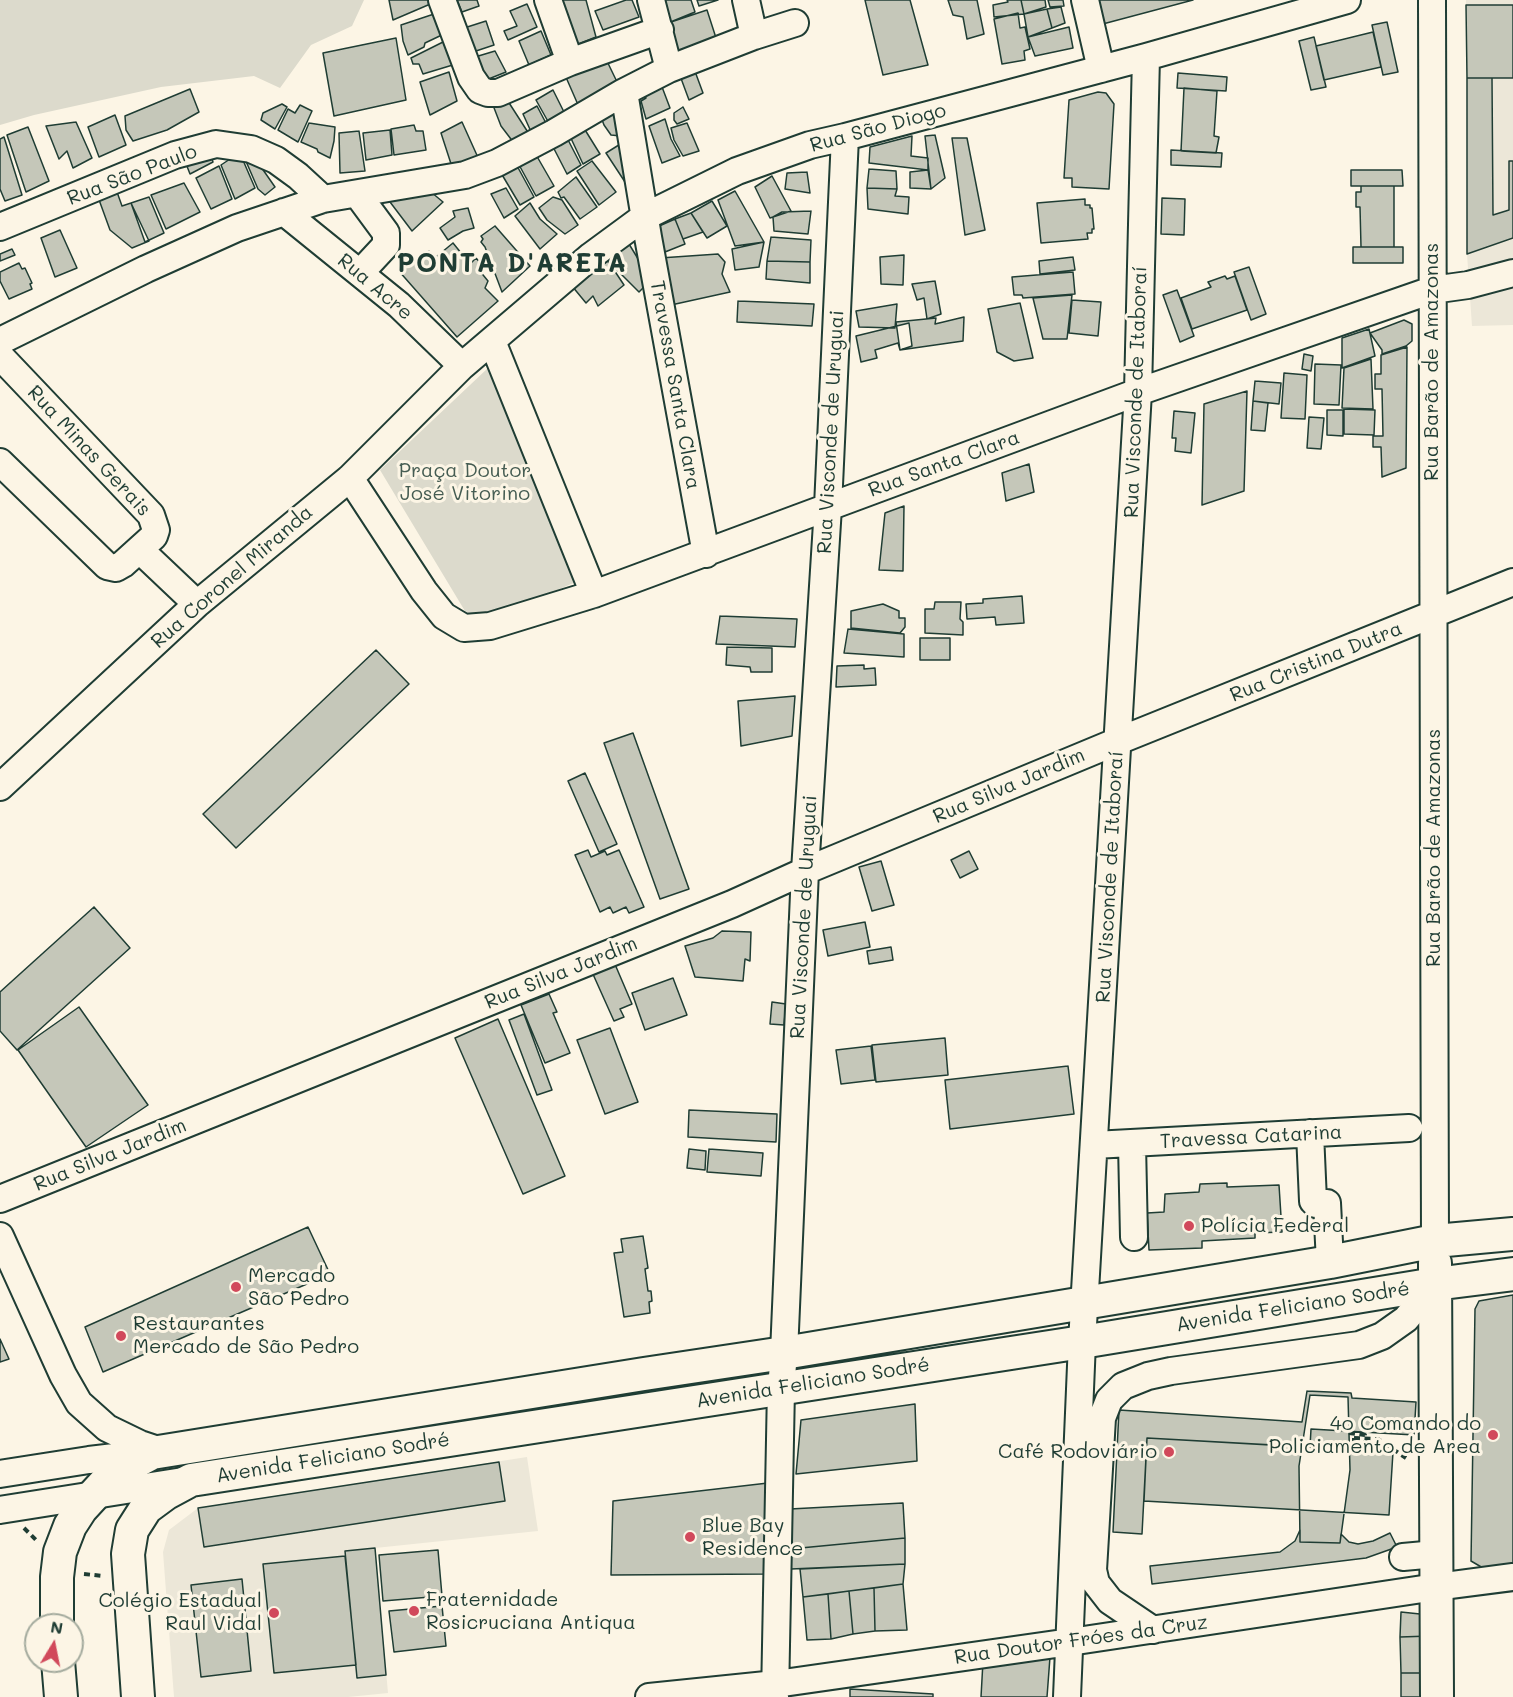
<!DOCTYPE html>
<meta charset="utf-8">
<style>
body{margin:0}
#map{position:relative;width:1513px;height:1697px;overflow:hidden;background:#fcf5e5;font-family:Mali,sans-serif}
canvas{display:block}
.north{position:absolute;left:24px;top:1613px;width:60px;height:60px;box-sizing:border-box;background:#fcf5e5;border:2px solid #a4ab9e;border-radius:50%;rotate:10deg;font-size:16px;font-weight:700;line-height:24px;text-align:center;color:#1f3d34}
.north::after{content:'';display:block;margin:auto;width:21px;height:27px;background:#d1495b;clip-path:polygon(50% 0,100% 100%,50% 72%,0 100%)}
</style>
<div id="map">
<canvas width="1513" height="1697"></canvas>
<div class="north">N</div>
</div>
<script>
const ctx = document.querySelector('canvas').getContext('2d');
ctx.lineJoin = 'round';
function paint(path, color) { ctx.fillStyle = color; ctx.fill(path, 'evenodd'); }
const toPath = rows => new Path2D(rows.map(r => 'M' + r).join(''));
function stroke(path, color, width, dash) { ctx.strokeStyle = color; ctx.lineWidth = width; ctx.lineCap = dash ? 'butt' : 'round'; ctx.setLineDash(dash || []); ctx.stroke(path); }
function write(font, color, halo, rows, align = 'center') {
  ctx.font = font + ' Mali,sans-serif'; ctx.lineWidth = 6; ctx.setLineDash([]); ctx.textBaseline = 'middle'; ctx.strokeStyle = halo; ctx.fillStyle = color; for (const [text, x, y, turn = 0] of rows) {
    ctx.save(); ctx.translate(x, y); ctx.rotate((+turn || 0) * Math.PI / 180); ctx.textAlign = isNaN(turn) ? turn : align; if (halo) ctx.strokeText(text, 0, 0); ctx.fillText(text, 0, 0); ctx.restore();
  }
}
paint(toPath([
 [1466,0,1513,0,1513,325,1472,326,1467,254],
 [527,1457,538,1531,375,1548,388,1693,348,1697,174,1697,163,1552,169,1530,198,1508]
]), '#ece7d8');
paint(toPath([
 [0,0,364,0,352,26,311,45,280,88,254,76,161,87,34,115,0,125],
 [488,368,578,581,474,626,380,470]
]), '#dcdacc');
const building = toPath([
 [389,0,435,0,435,2,393,20,389,0],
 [457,0,477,0,479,6,462,12,457,0],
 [560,0,586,0,596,37,571,47,560,0],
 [626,0,632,0,639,17,603,30,595,11,626,0],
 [656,0,691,0,695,12,668,23,656,0],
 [697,0,718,0,699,6,697,0],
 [865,0,910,0,928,65,883,75,865,0],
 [948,0,977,0,984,34,967,39,963,17,953,15,948,0],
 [1007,0,1021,0,1024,14,994,17,993,5,1008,2,1007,0],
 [1021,0,1045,0,1046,7,1024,14,1021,0],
 [1048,0,1063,0,1064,6,1050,7,1048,0],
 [1097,0,1193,0,1099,25,1097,0],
 [527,4,537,27,508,40,504,31,517,26,510,11,527,4],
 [1466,5,1513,5,1513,78,1467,78,1466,5],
 [1061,7,1065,23,1052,28,1047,9,1061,7],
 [1047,9,1052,28,1028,37,1024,14,1047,9],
 [707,10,717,41,677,53,668,23,707,10],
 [440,12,446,33,425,43,424,47,408,55,403,41,401,25,440,12],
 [1018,13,1020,28,1025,27,1030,49,1024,51,1025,60,1002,64,994,19,1018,13],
 [486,21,494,45,470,53,461,29,486,21],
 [1387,22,1398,72,1383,75,1372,25,1387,22],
 [1069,27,1073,48,1035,56,1028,37,1069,27],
 [541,31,551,55,529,65,519,41,541,31],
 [1373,32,1381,67,1324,80,1316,46,1373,32],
 [1314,37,1326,87,1311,90,1299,41,1314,37],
 [396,38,406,100,334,116,323,53,396,38],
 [445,41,456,64,423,74,419,64,413,64,411,58,445,41],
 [495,51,506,72,476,84,465,60,495,51],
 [605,57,619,86,579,107,565,75,605,57],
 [693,66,703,93,689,100,679,73,693,66],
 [449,72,457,101,430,115,420,82,449,72],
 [1178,73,1227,77,1226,91,1177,88,1178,73],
 [1467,78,1492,78,1493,215,1509,210,1509,161,1513,161,1513,238,1467,254,1467,78],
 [659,79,670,108,646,119,641,101,646,98,642,87,659,79],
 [1184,88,1217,91,1214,136,1219,137,1216,153,1181,151,1184,88],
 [190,89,199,112,167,130,133,141,126,130,125,116,190,89],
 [553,90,565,114,550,125,536,100,553,90],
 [1098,92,1106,93,1114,104,1109,189,1072,187,1072,178,1064,178,1069,100,1098,92],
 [504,95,531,137,517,147,501,126,491,100,504,95],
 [617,102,621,136,611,135,604,125,599,112,617,102],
 [282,104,287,107,275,129,261,120,263,113,282,104],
 [300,105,312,111,298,142,278,130,288,109,295,113,300,105],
 [537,106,548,127,533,136,523,114,537,106],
 [683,107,689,119,677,124,674,120,674,113,683,107],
 [115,115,126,145,99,157,88,127,115,115],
 [665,119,671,139,680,156,662,163,649,126,665,119],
 [76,122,92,158,73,168,67,151,59,159,46,126,76,122],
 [462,122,480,162,454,173,441,133,462,122],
 [309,123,335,127,334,141,330,158,318,152,317,149,301,142,309,123],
 [687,123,699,151,683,156,674,140,671,128,687,123],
 [414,125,416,131,423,131,426,150,394,155,391,129,414,125],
 [582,125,600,154,583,164,568,132,582,125],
 [28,127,49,181,26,192,7,135,28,127],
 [390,130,392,155,366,160,363,133,390,130],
 [359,131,365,171,340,173,339,133,359,131],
 [565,134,581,165,567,174,551,143,565,134],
 [935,135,945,178,931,189,925,136,935,135],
 [912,136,911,156,928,158,928,170,869,163,870,147,912,136],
 [4,137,22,195,5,201,0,189,0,139,4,137],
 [952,138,967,138,985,230,965,235,952,138],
 [622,143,625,182,606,153,622,143],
 [228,150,239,151,255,188,235,199,221,165,230,159,228,150],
 [1171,150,1222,153,1221,167,1171,165,1171,150],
 [209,151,213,162,190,174,183,156,209,151],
 [535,153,554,186,536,196,518,163,535,153],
 [252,154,275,187,265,195,258,189,245,159,252,154],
 [592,161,616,192,599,205,577,171,592,161],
 [516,164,534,197,520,205,501,173,516,164],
 [219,166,232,199,211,209,196,178,219,166],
 [869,169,896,171,897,189,867,188,869,169],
 [928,170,931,189,910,188,910,172,928,170],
 [1351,170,1402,170,1403,186,1351,186,1351,170],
 [807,172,810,193,785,189,787,173,807,172],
 [772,176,791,211,770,218,755,187,772,176],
 [576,177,597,207,580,219,564,197,561,198,558,192,576,177],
 [184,183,200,212,166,229,151,195,184,183],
 [1361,186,1394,186,1394,247,1361,247,1360,207,1356,207,1356,192,1361,192,1361,186],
 [425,187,443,202,412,231,387,198,425,187],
 [506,188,518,209,504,218,491,194,506,188],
 [867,188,897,189,895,196,909,197,908,214,868,209,867,188],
 [735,191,764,242,735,246,718,200,735,191],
 [117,192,122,206,131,203,149,241,132,248,110,230,98,197,117,192],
 [149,197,164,233,145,242,131,203,149,197],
 [553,197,562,200,578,225,565,234,547,220,539,208,553,197],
 [1162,198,1185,199,1184,235,1161,234,1162,198],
 [1085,199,1085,205,1090,205,1090,208,1092,208,1094,229,1092,229,1092,233,1087,233,1088,239,1041,243,1037,203,1085,199],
 [712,201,727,226,707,238,691,213,712,201],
 [530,203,540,219,557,234,540,249,515,216,530,203],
 [468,208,474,228,463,231,448,240,440,228,455,217,453,211,468,208],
 [811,211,808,234,774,231,773,217,782,212,811,211],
 [691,213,703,232,683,239,675,219,691,213],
 [675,219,685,244,665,252,657,227,675,219],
 [495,226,530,266,502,292,485,247,481,242,483,239,481,236,495,226],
 [60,230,77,268,55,277,41,238,60,230],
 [771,237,811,240,810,262,767,261,771,237],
 [764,242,759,267,735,270,732,249,764,242],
 [453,243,470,264,476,258,484,267,479,270,488,281,485,288,498,301,457,337,398,270,429,251,436,257,453,243],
 [629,244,651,280,639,292,608,261,610,256,629,244],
 [1353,247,1403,247,1403,263,1353,263,1353,247],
 [12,249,15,255,0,261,0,254,12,249],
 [718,254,725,262,722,274,730,292,671,305,660,258,718,254],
 [904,255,903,285,881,284,880,257,904,255],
 [1073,257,1075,270,1040,274,1039,261,1073,257],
 [608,261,624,285,598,306,593,296,586,303,572,286,608,261],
 [767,261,810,262,810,283,766,279,767,261],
 [19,263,22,269,25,268,32,283,30,284,32,289,9,299,0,281,0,272,19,263],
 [1249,267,1266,314,1251,320,1234,272,1249,267],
 [1073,272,1075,294,1023,298,1022,295,1014,295,1012,277,1073,272],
 [1225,276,1227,279,1235,276,1247,310,1192,329,1181,298,1211,287,1208,282,1225,276],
 [935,281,941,314,927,319,924,298,917,300,912,284,935,281],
 [1177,290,1194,336,1180,342,1163,295,1177,290],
 [1072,295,1067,339,1043,339,1033,298,1072,295],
 [1072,300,1101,302,1098,336,1069,333,1072,300],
 [738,301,814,304,812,326,737,322,738,301],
 [1020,303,1033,358,1014,361,997,352,988,309,1020,303],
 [897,304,895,328,859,327,856,311,897,304],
 [964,317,963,341,900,350,896,322,936,318,935,324,964,317],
 [1404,320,1412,324,1412,341,1406,346,1382,354,1382,350,1370,333,1404,320],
 [909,323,912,346,900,350,898,343,875,350,877,358,861,362,856,336,909,323],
 [1369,329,1375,356,1342,368,1342,338,1369,329],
 [1407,347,1406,468,1382,477,1381,447,1373,447,1373,436,1383,436,1382,389,1375,389,1375,374,1381,374,1381,355,1407,347],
 [1304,354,1313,356,1311,371,1302,369,1304,354],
 [1371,359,1373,409,1342,408,1344,368,1371,359],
 [1315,364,1341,365,1339,405,1314,404,1315,364],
 [1284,373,1307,375,1305,419,1281,418,1284,373],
 [1255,381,1281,383,1279,404,1253,401,1255,381],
 [1247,391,1244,491,1202,505,1204,404,1247,391],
 [1253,401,1268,403,1265,431,1251,430,1253,401],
 [1344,409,1375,410,1374,435,1344,434,1344,409],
 [1327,410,1343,410,1343,436,1327,435,1327,410],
 [1174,411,1195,413,1191,453,1175,451,1176,438,1172,438,1174,411],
 [1309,417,1324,418,1321,449,1307,448,1309,417],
 [1029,464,1034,492,1006,501,1002,473,1029,464],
 [904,506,903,571,879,570,885,513,904,506],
 [1022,596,1024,623,996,625,995,617,967,619,966,604,983,603,983,599,1022,596],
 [935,602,961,602,960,619,963,622,963,635,925,633,925,609,934,609,935,602],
 [883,604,899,611,899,618,905,618,905,627,900,633,851,628,851,611,883,604],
 [720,616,797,619,795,647,716,644,720,616],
 [848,629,904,634,904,657,844,653,848,629],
 [920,638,950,638,950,660,920,660,920,638],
 [727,647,772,648,772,672,751,672,750,667,726,665,727,647],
 [376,650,409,684,236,848,203,814,376,650],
 [864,665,864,669,875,668,876,685,836,687,837,666,864,665],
 [795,696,792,736,741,746,738,701,795,696],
 [633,733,689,889,660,899,604,743,633,733],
 [585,773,617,844,599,852,568,781,585,773],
 [588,850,591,857,605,851,607,855,619,850,644,907,629,913,626,907,613,913,610,907,600,912,575,855,588,850],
 [969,851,978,869,960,878,951,860,969,851],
 [881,861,894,905,872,911,859,867,881,861],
 [94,907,130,948,17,1050,0,1031,0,992,94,907],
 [865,922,870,947,828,956,823,930,865,922],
 [722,931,751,932,750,961,745,959,743,981,695,977,685,946,713,938,722,931],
 [891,947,893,960,869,964,867,951,891,947],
 [614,962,632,1004,620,1009,624,1017,614,1021,592,972,614,962],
 [673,978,687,1015,645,1030,632,993,673,978],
 [549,994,557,1012,553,1013,570,1053,545,1063,521,1005,549,994],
 [772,1002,786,1004,784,1025,770,1024,772,1002],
 [79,1007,148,1105,86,1147,18,1050,79,1007],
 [524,1014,552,1090,537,1095,509,1020,524,1014],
 [498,1019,565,1176,523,1194,455,1038,498,1019],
 [610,1028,638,1102,605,1114,577,1040,610,1028],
 [945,1038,948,1075,876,1082,872,1045,945,1038],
 [871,1046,875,1080,841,1084,836,1050,871,1046],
 [1068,1066,1074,1114,950,1129,945,1080,1068,1066],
 [689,1110,777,1114,776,1142,688,1137,689,1110],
 [689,1149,706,1151,705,1170,687,1168,689,1149],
 [709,1149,763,1153,761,1176,707,1172,709,1149],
 [1227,1183,1227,1187,1279,1185,1282,1232,1255,1233,1255,1238,1202,1241,1202,1248,1149,1250,1147,1213,1164,1212,1165,1194,1199,1192,1200,1184,1227,1183],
 [308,1227,330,1274,103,1372,85,1327,308,1227],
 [643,1236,648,1268,645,1269,648,1291,651,1291,652,1301,649,1302,650,1313,624,1317,614,1253,623,1252,621,1239,643,1236],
 [1513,1295,1513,1564,1483,1568,1471,1561,1475,1309,1479,1301,1513,1295],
 [0,1339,9,1359,0,1362,0,1339],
 [1307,1391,1351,1393,1352,1398,1416,1402,1414,1435,1311,1429,1310,1447,1147,1438,1142,1534,1113,1532,1119,1410,1302,1422,1307,1391],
 [1310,1395,1348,1397,1350,1470,1340,1543,1300,1542,1299,1466,1310,1395],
 [915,1404,917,1461,796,1474,801,1420,915,1404],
 [1147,1438,1393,1452,1389,1515,1144,1501,1147,1438],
 [499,1462,505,1501,204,1547,198,1508,499,1462],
 [768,1483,767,1574,611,1575,613,1501,768,1483],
 [903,1503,905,1538,790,1549,790,1509,903,1503],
 [1300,1530,1300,1542,1340,1543,1341,1534,1349,1542,1358,1544,1373,1541,1390,1533,1397,1547,1366,1558,1152,1584,1150,1566,1280,1552,1295,1541,1300,1530],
 [905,1538,905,1564,791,1569,790,1549,905,1538],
 [375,1548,386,1675,357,1678,345,1551,375,1548],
 [438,1550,442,1596,383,1601,379,1555,438,1550],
 [345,1556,356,1665,274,1673,263,1564,345,1556],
 [905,1564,903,1584,803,1597,800,1569,905,1564],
 [242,1579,251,1671,201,1677,191,1585,242,1579],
 [903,1584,907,1630,875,1631,874,1588,903,1584],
 [874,1588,875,1631,853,1634,849,1591,874,1588],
 [849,1591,853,1634,831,1639,828,1594,849,1591],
 [828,1594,831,1639,807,1640,803,1597,828,1594],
 [442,1606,446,1646,394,1652,389,1611,442,1606],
 [1401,1612,1420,1614,1428,1619,1430,1636,1400,1637,1401,1612],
 [1430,1636,1431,1673,1401,1673,1400,1637,1430,1636],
 [1050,1657,1047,1697,981,1697,983,1661,1050,1657],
 [1401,1673,1431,1673,1431,1697,1401,1697,1401,1673],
 [850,1689,933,1694,933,1697,850,1697,850,1689]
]);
paint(building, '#c5c7b9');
stroke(building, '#1f3d34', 1.5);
const minor = toPath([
 [442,0,471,77,480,90,488,93,498,93,570,62,660,30],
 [548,0,570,62],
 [651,0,669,69],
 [746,0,754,36],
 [1085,0,1101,69],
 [1432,0,1435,1241],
 [624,92,648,237,706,554],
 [358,195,386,233,386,245,360,273],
 [284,212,399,305,462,366],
 [0,227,175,155,216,144,251,149,276,160,298,176,323,199],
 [0,341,146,269,237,228,323,199,465,175,497,163,554,133,624,92,669,69,754,36,795,23],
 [492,341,594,594],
 [0,356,151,515,156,530,154,536,123,564,116,568,107,566,0,462],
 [350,478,424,591,444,616,464,628,490,626,594,594,1138,392,1432,290,1468,285,1513,273],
 [140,550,197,604],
 [0,787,197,604,350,478,462,366,591,256,644,217,737,171,810,145,845,137,1146,57,1347,0],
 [1310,1133,1313,1201,1316,1204,1327,1203,1330,1262],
 [1132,1144,1134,1237],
 [1094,1145,1409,1128],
 [0,1199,732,904,805,871,1118,741,1513,582],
 [0,1236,63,1375,79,1403,107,1428,140,1444,161,1451],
 [0,1474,89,1460,149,1453],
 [0,1510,183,1481],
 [1403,1557,1436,1554],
 [1153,1630,1110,1601,1096,1583,1093,1570,1102,1418,1109,1400,1123,1386,1148,1376,1171,1371,1359,1345,1382,1336,1406,1319,1435,1284],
 [649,1697,776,1684,1070,1642,1436,1587,1513,1577],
 [775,1697,781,1388,784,1353,805,871,828,507,845,137],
 [1067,1697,1082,1342,1138,392,1146,57]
]);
const major = toPath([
 [1435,1263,1437,1697],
 [57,1625,57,1577,60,1552,70,1526,81,1509,104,1484,135,1462,152,1453,644,1374,784,1353,1330,1262,1435,1241,1513,1234],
 [58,1661,61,1697],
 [138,1697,128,1554,132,1530,146,1508,165,1494,191,1480,1082,1342,1435,1284,1513,1274]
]);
stroke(minor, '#1f3d34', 30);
stroke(major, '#1f3d34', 36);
stroke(toPath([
 [1354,1438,1378,1439,1406,1458],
 [24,1528,36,1540],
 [84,1574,103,1576]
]), '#1f3d34', 4, [6, 4.5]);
stroke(minor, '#fcf5e5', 26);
stroke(major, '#fcf5e5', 32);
stroke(toPath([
 [1349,1433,1365,1435,1366,1445,1364,1448,1356,1447,1354,1445,1354,1438]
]), '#1f3d34', 4, [6, 4.5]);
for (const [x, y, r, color] of [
 [1189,1226,6,"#d1495b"],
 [236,1287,6,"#d1495b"],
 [121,1336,6,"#d1495b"],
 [1493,1435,6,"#d1495b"],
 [1169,1452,6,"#d1495b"],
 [690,1537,6,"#d1495b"],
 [414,1611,6,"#d1495b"],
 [274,1613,6,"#d1495b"]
]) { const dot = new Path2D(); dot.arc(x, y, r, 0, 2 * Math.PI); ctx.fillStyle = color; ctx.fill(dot); stroke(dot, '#fcf5e5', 2); }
write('20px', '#1f3d34', '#fcf5e5', [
 ["Rua São Diogo",878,128,-15],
 ["Rua São Paulo",132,175,-21],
 ["Rua Acre",375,287,40],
 ["Rua Barão de Amazonas",1432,362,-90],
 ["Travessa Santa Clara",675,385,80],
 ["Rua Visconde de Itaboraí",1136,392,-88],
 ["Rua Visconde de Uruguai",831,432,-87],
 ["Rua Minas Gerais",89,451,47],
 ["Rua Santa Clara",944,464,-20],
 ["Rua Coronel Miranda",232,577,-41],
 ["Rua Cristina Dutra",1316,662,-22],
 ["Rua Silva Jardim",1009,786,-23],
 ["Rua Barão de Amazonas",1434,848,-90],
 ["Rua Visconde de Itaboraí",1110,877,-87],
 ["Rua Visconde de Uruguai",804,917,-87],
 ["Rua Silva Jardim",561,973,-22],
 ["Travessa Catarina",1251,1137,-3],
 ["Rua Silva Jardim",110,1155,-22],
 ["Avenida Feliciano Sodré",1293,1307,-9],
 ["Avenida Feliciano Sodré",813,1383,-9],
 ["Avenida Feliciano Sodré",333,1458,-9],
 ["Rua Doutor Fróes da Cruz",1081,1640,-8]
]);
write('20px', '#455c52', '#fcf5e5', [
 ["Praça Doutor",465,471],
 ["José Vitorino",465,494]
]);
write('20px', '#1f3d34', '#fcf5e5', [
 ["Polícia Federal",1201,1226],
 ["Mercado",248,1276],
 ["São Pedro",248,1299],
 ["Restaurantes",133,1324],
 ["Mercado de São Pedro",133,1347],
 ["4o Comando do",1481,1424,"right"],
 ["Policiamento de Area",1481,1447,"right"],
 ["Café Rodoviário",1157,1452,"right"],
 ["Blue Bay",702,1526],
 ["Residence",702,1549],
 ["Fraternidade",426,1600],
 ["Rosicruciana Antiqua",426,1623],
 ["Colégio Estadual",262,1601,"right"],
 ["Raul Vidal",262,1624,"right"]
], 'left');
ctx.letterSpacing = '1.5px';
write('bold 26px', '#1f3d34', '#fcf5e5', [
 ["PONTA D'AREIA",512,264]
]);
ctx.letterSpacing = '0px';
</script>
